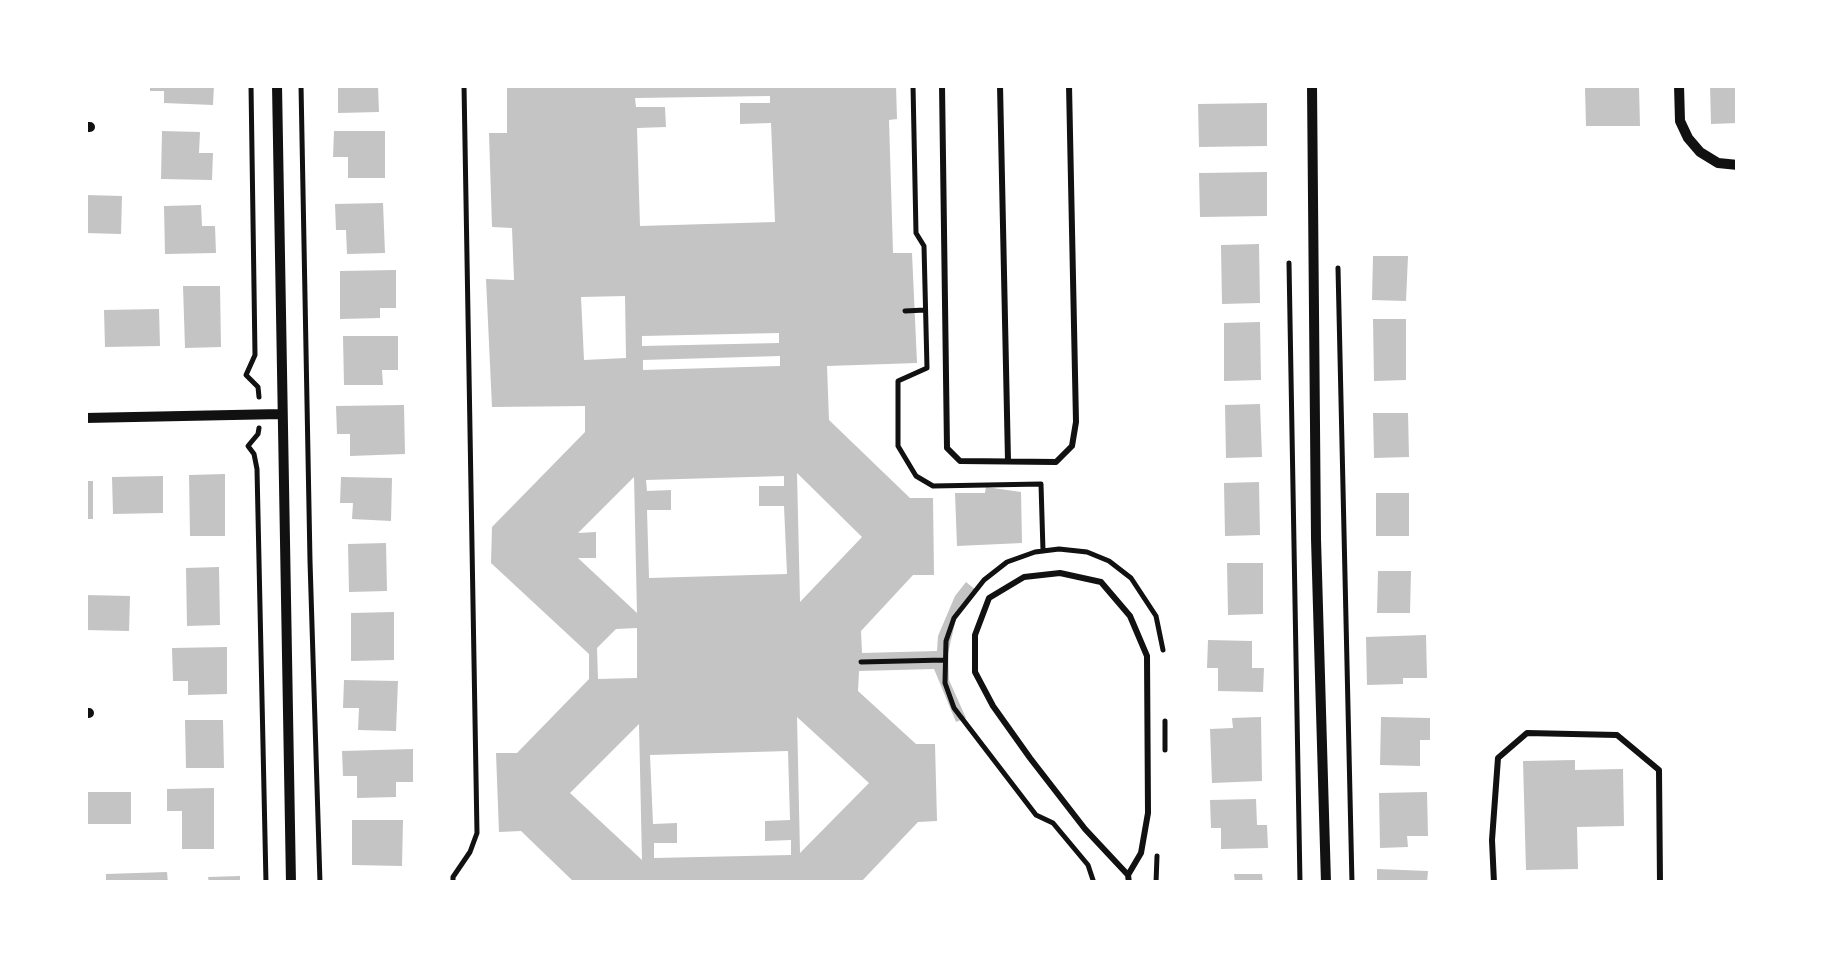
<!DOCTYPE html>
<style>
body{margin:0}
#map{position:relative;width:1823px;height:968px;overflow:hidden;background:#fff;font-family:"Noto Sans",sans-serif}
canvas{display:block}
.frame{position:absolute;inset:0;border:88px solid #fff;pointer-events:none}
</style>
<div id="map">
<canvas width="1823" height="968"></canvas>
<div class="frame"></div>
</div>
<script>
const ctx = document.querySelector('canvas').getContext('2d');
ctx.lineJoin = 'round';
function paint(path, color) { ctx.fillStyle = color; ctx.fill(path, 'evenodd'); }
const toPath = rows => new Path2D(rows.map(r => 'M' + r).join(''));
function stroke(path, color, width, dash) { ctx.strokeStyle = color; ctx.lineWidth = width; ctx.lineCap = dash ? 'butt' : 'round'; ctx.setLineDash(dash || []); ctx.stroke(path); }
paint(toPath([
 [150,85,214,85,213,105,164,103,164,91,150,91],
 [338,85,378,85,379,112,338,113],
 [507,85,896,85,897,119,889,120,893,253,912,253,917,363,827,366,829,420,910,498,933,498,934,575,913,575,861,631,862,653,937,651,938,636,955,596,966,582,977,591,956,619,948,653,949,680,966,718,956,722,934,669,859,671,858,691,916,744,935,744,937,821,918,822,860,883,575,883,521,831,499,832,496,753,517,753,589,679,589,654,491,563,492,527,585,432,585,406,492,407,486,279,514,280,512,228,492,227,489,133,507,133],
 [770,96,770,103,740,103,740,124,771,123,775,222,640,226,637,128,666,127,665,107,636,107,635,98],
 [625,296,626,358,584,360,581,297],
 [779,333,779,343,642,346,642,336],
 [780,356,780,366,643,370,643,360],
 [797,473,862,537,800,602],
 [784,476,784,486,759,486,759,506,784,506,787,574,649,578,647,510,671,510,671,490,647,491,646,480],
 [634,477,637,613,578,558,596,558,596,532,578,533],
 [637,628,637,678,598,679,597,648,616,629],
 [797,717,869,783,800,853],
 [639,724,642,860,570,793],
 [788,751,790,820,765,821,765,841,791,840,791,855,654,858,654,843,677,843,677,823,653,824,650,755],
 [1710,85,1738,85,1738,123,1711,124],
 [1639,87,1640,126,1586,126,1585,88],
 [1267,103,1267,146,1199,147,1198,104],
 [162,131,200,132,199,153,213,153,212,180,161,179],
 [334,131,385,131,385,178,348,178,348,157,333,157],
 [1267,172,1267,216,1200,217,1199,173],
 [85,195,122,196,121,234,85,233],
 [383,203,385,253,347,254,346,230,336,230,335,204],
 [201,205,202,226,215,226,216,253,165,254,164,206],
 [1259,244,1260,303,1222,304,1221,245],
 [1373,256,1408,256,1406,301,1372,300],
 [396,270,396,308,380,308,380,318,340,319,340,271],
 [183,286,220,286,221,347,185,348],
 [159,309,160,346,105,347,104,310],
 [1373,319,1406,319,1406,380,1374,381],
 [1260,322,1261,380,1224,381,1224,323],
 [343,336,398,336,398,370,382,370,383,385,344,385],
 [1260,404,1262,457,1226,458,1225,405],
 [404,405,405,454,350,456,350,434,337,434,336,406],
 [1373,413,1408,413,1409,457,1374,458],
 [225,474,225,536,190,536,189,475],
 [163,476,163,513,113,514,112,477],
 [341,477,392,478,391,521,352,519,353,503,340,503],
 [85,481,93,481,93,519,85,519],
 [1259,482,1260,535,1225,536,1224,483],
 [986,487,1021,492,1022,543,957,546,955,493,985,493],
 [1376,493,1409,493,1409,536,1376,536],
 [386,543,387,591,349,592,348,544],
 [1227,563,1263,563,1263,614,1228,615],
 [219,567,220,625,187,626,186,568],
 [1378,571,1411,571,1410,613,1377,613],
 [85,595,130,596,129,631,85,630],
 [394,612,394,660,351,661,351,613],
 [1426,635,1427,678,1403,678,1403,684,1367,685,1366,637],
 [1208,640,1252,641,1252,668,1264,668,1263,692,1218,691,1218,668,1207,668],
 [227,647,227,694,188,695,188,681,173,681,172,648],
 [344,680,398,681,396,731,358,730,359,708,343,708],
 [1261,717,1262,781,1212,783,1210,729,1233,728,1232,718],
 [1381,717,1430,718,1430,740,1420,740,1420,766,1380,765],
 [185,720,223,720,224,768,186,768],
 [413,749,413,782,396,782,396,797,357,798,357,776,343,776,342,751],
 [1575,760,1575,770,1623,769,1624,826,1577,827,1578,869,1526,870,1523,761],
 [214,788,214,849,182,849,182,811,167,811,167,789],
 [85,792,131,792,131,824,85,824],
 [1427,792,1428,836,1407,836,1408,847,1380,848,1379,793],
 [1256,799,1257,825,1267,825,1268,848,1221,849,1221,828,1211,828,1210,800],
 [352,820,403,820,402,866,352,865],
 [1377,869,1428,871,1427,883,1377,883],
 [167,872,168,883,106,883,106,874],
 [1234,874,1262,874,1263,883,1235,883],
 [240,876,240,883,209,883,208,877]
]), '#c4c4c4');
stroke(toPath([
 [251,85,255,355,246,375,258,387,259,397],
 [301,85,310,561,320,883],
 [913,85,916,233,924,246,927,368,898,381,898,446,916,476,933,486,1041,484,1043,551],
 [1289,263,1300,883],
 [1338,268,1352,883],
 [905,311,925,310],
 [259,428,258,434,248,446,254,454,257,469,266,883],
 [861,662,944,660],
 [1165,721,1165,750],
 [453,883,453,877,470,852,477,833,464,85],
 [1094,883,1088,865,1053,823,1036,815,954,708,945,683,946,641,954,618,984,580,1007,562,1035,552,1059,549,1087,552,1109,561,1131,578,1156,616,1163,650],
 [1156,883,1157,856]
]), '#111', 5);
stroke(toPath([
 [942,85,947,448,960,461,1056,462,1072,446,1076,422,1069,85],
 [1000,85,1008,461],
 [1128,875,1085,829,1030,758,993,706,975,672,975,635,989,598,1024,577,1060,573,1101,582,1130,616,1147,656,1148,813,1141,853,1128,875,1129,883],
 [1494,883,1492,840,1498,758,1527,733,1617,735,1659,770,1660,883]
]), '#111', 6);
stroke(toPath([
 [277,85,291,883],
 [1312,85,1316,539,1326,883],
 [1679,85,1680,121,1688,138,1700,152,1718,163,1738,165],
 [85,127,90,127],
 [85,418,281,414],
 [85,713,89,713]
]), '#111', 10);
</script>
